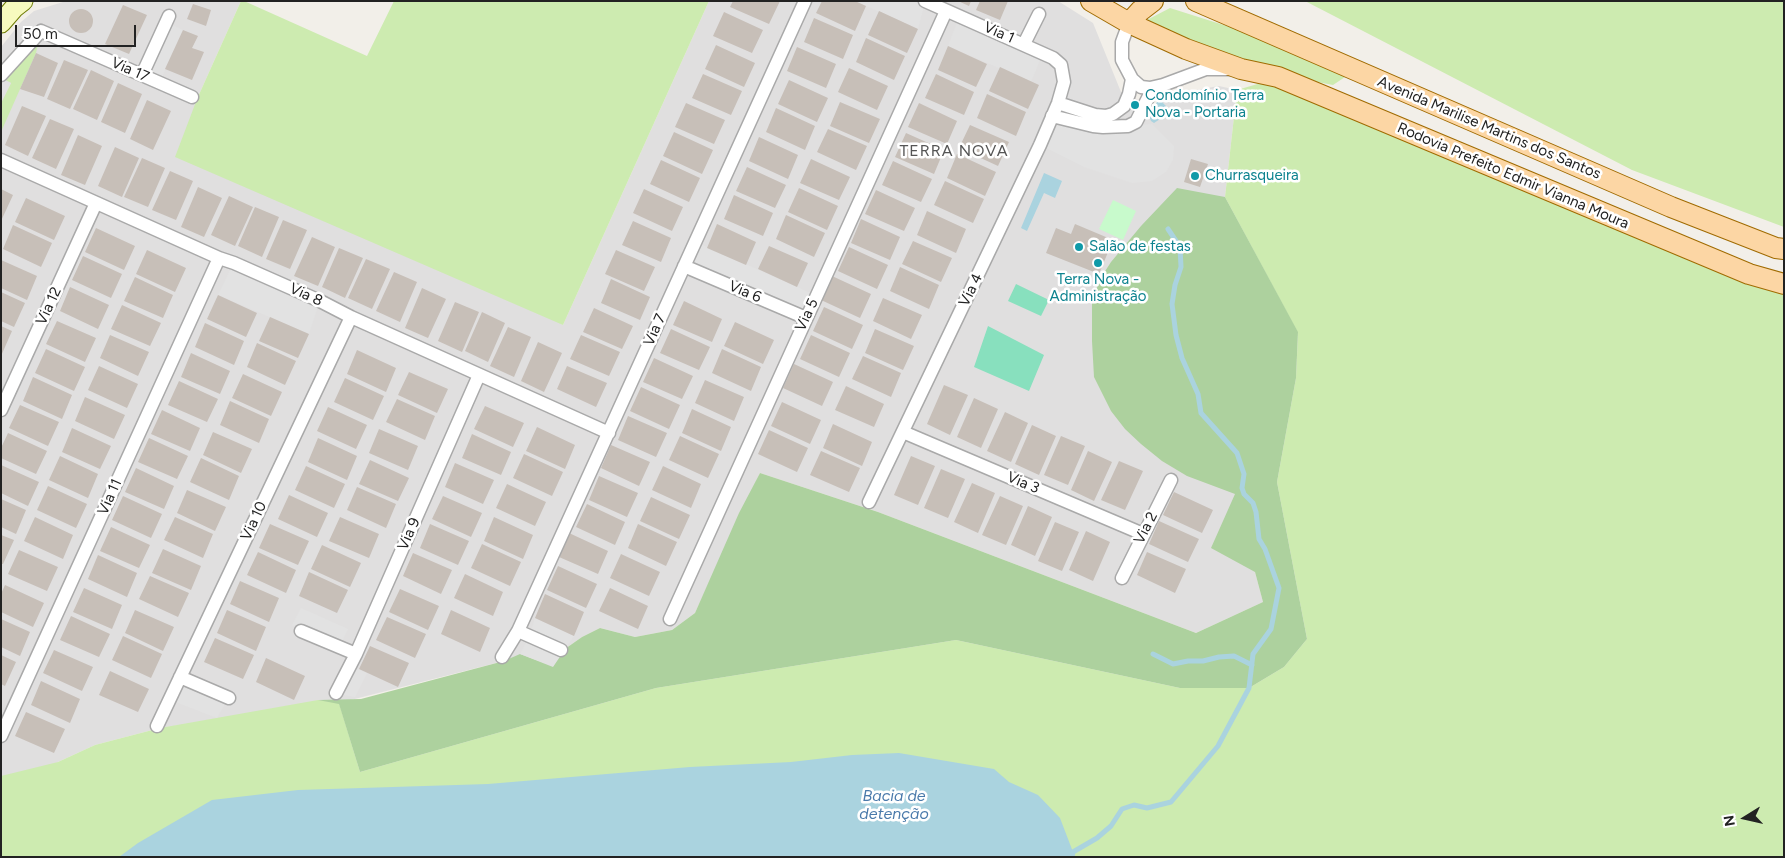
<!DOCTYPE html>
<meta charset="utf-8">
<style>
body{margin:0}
#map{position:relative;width:1785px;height:858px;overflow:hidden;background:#f2efe9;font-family:Figtree,sans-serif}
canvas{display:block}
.frame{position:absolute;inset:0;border:2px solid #222;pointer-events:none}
.north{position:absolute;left:1720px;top:793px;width:50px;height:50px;-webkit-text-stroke:4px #fff;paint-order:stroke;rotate:260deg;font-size:14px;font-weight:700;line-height:20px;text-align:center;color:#222}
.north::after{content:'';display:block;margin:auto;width:18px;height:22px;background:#222;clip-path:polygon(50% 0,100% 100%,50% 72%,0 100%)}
.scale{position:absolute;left:15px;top:25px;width:121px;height:22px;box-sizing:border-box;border:2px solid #222;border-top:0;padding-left:6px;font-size:15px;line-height:18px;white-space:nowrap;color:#222;-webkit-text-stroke:4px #fff;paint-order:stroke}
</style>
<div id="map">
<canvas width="1785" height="858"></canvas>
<div class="frame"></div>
<div class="north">N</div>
<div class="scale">50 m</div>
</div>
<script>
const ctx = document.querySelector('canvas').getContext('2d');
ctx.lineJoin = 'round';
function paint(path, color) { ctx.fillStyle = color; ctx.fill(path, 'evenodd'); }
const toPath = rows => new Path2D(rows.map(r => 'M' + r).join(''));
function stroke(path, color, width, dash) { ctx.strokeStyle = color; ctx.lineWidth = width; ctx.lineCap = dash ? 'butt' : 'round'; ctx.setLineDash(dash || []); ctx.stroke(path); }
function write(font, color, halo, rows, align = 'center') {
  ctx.font = font + ' Figtree,sans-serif'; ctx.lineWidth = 5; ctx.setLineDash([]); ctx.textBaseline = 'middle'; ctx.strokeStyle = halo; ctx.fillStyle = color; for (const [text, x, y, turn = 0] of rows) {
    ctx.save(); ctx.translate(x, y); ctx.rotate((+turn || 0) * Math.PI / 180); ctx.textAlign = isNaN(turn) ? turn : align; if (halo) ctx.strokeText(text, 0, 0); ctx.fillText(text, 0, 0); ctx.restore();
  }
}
paint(toPath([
 [66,1,241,1,197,99,563,325,709,1,1058,1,1093,23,1121,92,1153,107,1158,102,1163,102,1176,95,1201,89,1219,86,1237,90,1225,197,1255,572,1263,602,1196,633,878,512,760,473,695,613,672,630,635,637,600,628,582,637,562,651,504,661,339,703,160,728,95,745,58,762,1,794,1,47,21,22,34,11]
]), '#e0dfdf');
paint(toPath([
 [241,1,244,1,367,56,394,1,709,1,563,325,175,157,197,99],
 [1305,1,1784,1,1784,227,1632,170],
 [1170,8,1233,28,1310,58,1348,75,1333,85,1312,81,1232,60,1145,21],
 [41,31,36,53,1,132,1,103,11,83,1,78],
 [1278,78,1784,294,1784,857,1,857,1,776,58,762,95,745,160,728,318,700,339,703,360,772,656,688,956,640,1180,688,1249,688,1284,667,1307,639,1277,482,1296,378,1298,333,1225,197,1237,90]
]), '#cdebb0');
paint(toPath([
 [1177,188,1225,197,1298,332,1296,378,1277,482,1307,639,1284,667,1249,688,1180,688,956,640,656,688,360,772,339,704,318,700,361,699,504,661,520,654,553,666,562,651,582,637,600,628,635,637,672,630,695,613,739,513,760,473,878,512,1196,633,1263,602,1255,572,1211,548,1235,494,1187,476,1162,461,1141,444,1125,429,1111,411,1094,377,1092,341,1092,302,1100,279,1111,262,1141,226]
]), '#add19e');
paint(toPath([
 [1113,200,1136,211,1123,240,1099,229]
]), '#c8facc');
paint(toPath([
 [1016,284,1049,300,1041,316,1008,301],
 [988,326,1044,355,1029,391,974,367]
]), '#88e0be');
paint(toPath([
 [855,1,923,1,925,2,918,29],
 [959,17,1043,53,1031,82,948,46],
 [166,22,183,30,162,77,144,70],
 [1,78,11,83,1,103],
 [1053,116,1129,126,1152,124,1174,146,1173,160,1166,172,1152,181,1132,183,1084,167,1040,145],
 [696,242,815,295,805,316,685,265],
 [233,264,319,303,309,334,218,295],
 [301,608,348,629,340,646,292,625],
 [535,618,574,636,553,667,520,654,529,637],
 [350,666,367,673,355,697,338,694],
 [183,680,228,699,217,718,173,701]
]), '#e2e2e2');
paint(toPath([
 [1161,101,1166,106,1166,110,1163,117,1154,123,1151,121,1149,116,1157,102],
 [1044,173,1062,181,1055,198,1044,193,1027,231,1021,228],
 [899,753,994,769,1009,782,1038,795,1060,818,1073,852,1072,857,119,857,138,843,212,800,298,790,488,784,690,767,791,762,852,755]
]), '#aad3df');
stroke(toPath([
 [1153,654,1173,664,1188,661,1203,661,1219,657,1234,656,1252,665],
 [1072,857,1073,852,1097,838,1111,826,1122,809,1134,805,1147,808,1171,802,1218,746,1249,688,1253,654,1271,629,1279,588,1265,549,1259,539,1256,512,1253,503,1244,494,1242,488,1244,474,1237,453,1201,413,1198,394,1182,358,1176,335,1172,304,1175,285,1181,267,1180,247,1168,229]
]), '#aad3df', 5);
paint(toPath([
 [733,1,780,1,769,24,730,7],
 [822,1,855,1,866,6,855,31,816,13],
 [958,1,971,1,969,6],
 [980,1,1008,1,1000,20,976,10],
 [193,4,211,10,206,26,187,19],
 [123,5,147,15,129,54,105,44],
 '69 21a12 12 0 1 1 24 0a12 12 0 1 1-24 0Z',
 [879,11,918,29,907,53,868,35],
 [724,12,763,30,752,53,713,36],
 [814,18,853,35,843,59,804,42],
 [183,30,198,36,192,48,204,52,192,80,165,69],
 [866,38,905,56,894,80,856,62],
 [716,45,755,63,744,87,705,69],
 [948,46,987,64,976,87,938,70],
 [797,47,836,64,826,88,787,71],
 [36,53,58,63,44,97,20,89],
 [64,60,88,70,70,109,47,99],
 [1000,67,1039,85,1028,109,989,91],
 [849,68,888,86,877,110,838,92],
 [91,70,114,81,97,120,73,109],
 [703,74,742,91,731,115,692,98],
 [936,74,974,92,964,115,925,98],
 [789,80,828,98,817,122,778,104],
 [118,83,142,94,125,133,101,122],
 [987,94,1026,112,1016,136,977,118],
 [1130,96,1144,103,1140,113,1125,106],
 [147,100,171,111,153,150,130,139],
 [840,102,880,119,869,143,830,126],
 [686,103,725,120,714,144,675,127],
 [919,103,957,121,947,144,908,127],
 [22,106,46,116,28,156,5,145],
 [776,108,815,126,805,150,766,132],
 [50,119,74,129,56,169,32,158],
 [970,125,1009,142,998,166,959,148],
 [828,129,867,146,856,170,817,152],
 [674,132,713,150,702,174,663,156],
 [906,133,944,150,934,174,895,157],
 [78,135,102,146,85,185,61,175],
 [759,137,798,155,788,179,749,161],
 [115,147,139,158,122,197,98,186],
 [957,154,996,172,985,196,947,178],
 [142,158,165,168,148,207,124,197],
 [811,159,850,177,839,200,800,183],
 [1191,159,1208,164,1200,187,1184,182],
 [661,160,700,178,689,202,650,184],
 [893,161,932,179,921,202,882,185],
 [747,167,786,185,775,208,736,191],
 [170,171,193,181,176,220,152,210],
 [945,181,984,199,973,223,934,205],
 [198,187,222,198,204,237,181,227],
 [799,188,838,206,827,230,788,212],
 [1,189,13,195,1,221],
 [644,189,683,207,672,231,633,213],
 [876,190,915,208,904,231,865,214],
 [734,195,773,213,763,236,724,219],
 [229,196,253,207,235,246,211,235],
 [26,198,65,216,54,240,15,222],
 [255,207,279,217,262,257,238,246],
 [927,211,966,229,956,253,917,235],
 [786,215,825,233,814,257,776,239],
 [861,219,900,237,890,260,851,243],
 [283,220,307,230,290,269,266,259],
 [633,221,671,238,661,262,622,245],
 [717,224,756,242,746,265,707,248],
 [1075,224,1113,240,1099,274,1046,253,1056,228,1071,234],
 [13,225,52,243,41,267,3,249],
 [96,228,135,246,124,270,85,252],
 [312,237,335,247,318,286,294,276],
 [913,241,952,258,941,282,902,264],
 [769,246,808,263,797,287,758,269],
 [849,247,888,265,877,289,838,271],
 [339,248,363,258,345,298,322,287],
 [147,250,186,268,175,292,136,274],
 [616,250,655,267,644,291,605,274],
 [83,256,122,274,111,298,72,280],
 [366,259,390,269,372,309,348,298],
 [1,260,37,276,27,300,1,288],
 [900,267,939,285,929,309,890,291],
 [394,272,417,282,400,322,376,311],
 [832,276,871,294,860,318,821,300],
 [135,277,173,295,163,318,124,301],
 [611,279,650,297,640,320,601,303],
 [70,287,109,305,98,329,60,311],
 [422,288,446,299,428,338,405,328],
 [1,292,25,303,14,327,1,321],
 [218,295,257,313,246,337,207,319],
 [883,298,922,315,911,339,873,321],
 [684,301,722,319,712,342,673,325],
 [455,302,479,312,462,352,438,341],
 [122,305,161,323,150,346,111,329],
 [824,307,863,325,852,349,813,331],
 [594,308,633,326,622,349,583,332],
 [482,312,505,323,488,362,465,351],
 [270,317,309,334,298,358,259,341],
 [57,321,96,338,85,362,46,344],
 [735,322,774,340,763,364,724,346],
 [205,323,244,341,234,365,195,347],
 [1,326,12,331,1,356],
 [508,327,531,337,514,377,490,366],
 [671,329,710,347,699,370,660,353],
 [875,329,914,346,903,370,865,353],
 [110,335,149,352,138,376,100,358],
 [581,335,620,352,609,376,570,359],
 [811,335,850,353,839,377,800,359],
 [538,342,562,353,544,392,521,381],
 [257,343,296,361,285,385,247,367],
 [46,349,85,367,74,391,35,373],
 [722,349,761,367,751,391,712,373],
 [357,350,396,368,386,392,347,374],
 [191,353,230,371,220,394,181,377],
 [863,356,901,373,891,397,852,379],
 [654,358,693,376,682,399,643,382],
 [794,364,833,382,822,406,783,388],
 [99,366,138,384,127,408,88,390],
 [567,366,607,383,596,407,557,389],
 [409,372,448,389,437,413,398,395],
 [243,374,282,392,271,416,232,398],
 [33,377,72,395,62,419,23,401],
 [345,378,384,396,373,420,334,402],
 [705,380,744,397,734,421,695,403],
 [179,381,218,399,207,422,168,405],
 [944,385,968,395,950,435,927,424],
 [846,386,884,404,874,427,835,410],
 [641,387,680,405,669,429,630,411],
 [85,397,125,415,114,439,75,421],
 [974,398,998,409,981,448,957,437],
 [397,399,435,416,425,440,386,422],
 [230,401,269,419,259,443,220,425],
 [782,402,821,420,810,444,771,426],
 [20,405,59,422,48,446,9,428],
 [485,406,524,423,513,447,474,429],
 [328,407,367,425,356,449,317,431],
 [692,409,731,427,721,451,682,433],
 [162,410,200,428,190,451,151,434],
 [1005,412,1028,423,1011,462,987,451],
 [628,416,667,433,656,457,618,440],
 [833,424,872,442,862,466,823,448],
 [1032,425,1056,436,1039,475,1015,464],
 [537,427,575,445,565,469,526,451],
 [72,428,111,446,100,469,62,452],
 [379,429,418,446,408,470,369,453],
 [769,430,808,448,797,472,758,454],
 [213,432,252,449,241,473,203,455],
 [8,433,47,451,36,474,1,458,1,448],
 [472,434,511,452,501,475,462,458],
 [680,436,719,454,708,478,669,460],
 [1061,436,1085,446,1068,485,1044,475],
 [149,438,188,456,177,479,138,462],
 [318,438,357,456,347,480,308,462],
 [611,445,650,462,639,486,601,468],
 [821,451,860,468,849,492,810,475],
 [1088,451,1112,462,1094,501,1071,490],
 [524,454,563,472,552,496,513,478],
 [60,456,98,474,88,498,49,480],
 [911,456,935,466,918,505,894,495],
 [201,458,239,476,229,500,190,482],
 [370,460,409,478,398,501,359,484],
 [1119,461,1143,471,1125,510,1101,500],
 [455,463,494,480,483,504,445,487],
 [1,465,39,482,28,506,1,493],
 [306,466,345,484,334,508,295,490],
 [663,466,701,484,691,508,652,490],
 [136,468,174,486,164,509,125,492],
 [941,469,965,479,948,518,924,508],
 [599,476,638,493,627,517,589,500],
 [972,483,995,493,978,533,954,522],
 [507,484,546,502,535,526,496,508],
 [48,486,87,504,76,528,37,510],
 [357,487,396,504,386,528,347,510],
 [187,490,226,507,215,531,177,513],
 [1174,492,1213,510,1202,533,1163,515],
 [289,495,328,513,317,537,278,519],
 [123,496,162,514,151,538,112,520],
 [443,496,482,513,471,537,432,519],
 [1000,496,1023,506,1006,545,982,535],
 [651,497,690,515,679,539,640,521],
 [1,499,26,510,16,534,1,527],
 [587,504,625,522,615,545,576,527],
 [1028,506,1052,517,1035,556,1011,545],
 [35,517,73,535,63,559,24,541],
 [175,517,213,534,203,558,164,540],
 [340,517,379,534,369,558,329,541],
 [494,517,533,535,523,559,484,541],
 [1159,521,1199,539,1188,562,1149,544],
 [1055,522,1079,532,1062,571,1038,561],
 [270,524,309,541,298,565,259,548],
 [430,524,469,541,458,565,420,548],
 [638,524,677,542,666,566,628,548],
 [111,527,150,545,139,568,100,551],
 [1086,531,1110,542,1093,581,1069,570],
 [569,533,608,551,598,574,559,557],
 [1,535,14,540,3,564,1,564],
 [482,544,521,562,510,586,471,568],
 [322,545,361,563,350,587,311,569],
 [163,549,201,566,191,590,152,573],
 [19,550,58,567,47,591,8,574],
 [258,552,296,570,286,593,247,575],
 [1147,552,1186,569,1175,593,1137,575],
 [413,553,452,570,441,594,403,576],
 [621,554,660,572,649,596,610,578],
 [98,555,137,573,127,597,88,579],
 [558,566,597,584,586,608,547,590],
 [309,572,348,590,337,613,299,596],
 [465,574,503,592,493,616,454,598],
 [150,576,189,593,178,617,139,599],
 [240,581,279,598,269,622,230,604],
 [5,585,44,603,33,627,1,612,1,594],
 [84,588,122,605,112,629,73,612],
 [610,588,648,606,638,629,599,611],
 [400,589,439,606,428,630,389,612],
 [545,594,584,612,574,636,535,618],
 [135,610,174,627,163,651,125,633],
 [227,610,266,627,256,651,217,633],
 [451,610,490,628,480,652,441,634],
 [71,616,110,634,99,657,60,640],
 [387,617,426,634,415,658,376,640],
 [1,619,30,632,20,656,1,647],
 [123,636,162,654,151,678,112,660],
 [215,638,254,655,243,679,204,662],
 [370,646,409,663,398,687,359,669],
 [54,650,93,667,82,691,43,673],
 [1,655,16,662,5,686,1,684],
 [266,658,305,676,294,700,256,682],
 [110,671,149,689,138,712,99,695],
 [41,681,80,699,70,723,31,705],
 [26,712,65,729,54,753,15,736]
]), '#c7bfb8');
const minor = toPath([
 [1129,23,1122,42,1122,60,1132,79,1141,87,1150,88,1163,85,1206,69,1229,69],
 [1024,44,1039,14],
 [1,75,41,31,192,97],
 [142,75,169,16],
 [1058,103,1095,115,1106,116,1113,114,1124,106,1129,94,1132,79],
 [1052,116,1093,126,1103,127,1128,126,1136,122,1149,96,1161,87],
 [1,160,219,258,234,263,320,301,351,317,609,433],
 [684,266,806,318],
 [1,410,96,203],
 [903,432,1143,534],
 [869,502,1040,145,1058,103,1064,82,1061,65,1053,58,925,1],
 [1122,578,1171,480],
 [670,619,946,11],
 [301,631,356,654],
 [518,631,561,650],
 [502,657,518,631,805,1],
 [180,677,229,698],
 [336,693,356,654,479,375],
 [157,726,351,317],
 [1,736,219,258]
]);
const secondary = toPath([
 [1,23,14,8,23,1]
]);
const primary = toPath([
 [1091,1,1129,23,1186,49,1241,69,1278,77,1749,274,1784,284],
 [1196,1,1671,207,1776,248,1784,249],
 [1129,23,1140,11,1153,1]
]);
stroke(minor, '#a9a9a9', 15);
stroke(secondary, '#707d05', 21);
stroke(primary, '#a06b00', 22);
stroke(minor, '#fff', 12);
stroke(secondary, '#f7fabf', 19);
stroke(primary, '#fcd6a4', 20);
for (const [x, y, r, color] of [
 [1135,105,5,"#0f9aa8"],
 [1195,176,5,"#0f9aa8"],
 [1079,247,5,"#0f9aa8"],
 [1098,263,5,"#0f9aa8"]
]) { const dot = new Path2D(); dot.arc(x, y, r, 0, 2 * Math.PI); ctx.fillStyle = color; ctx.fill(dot); stroke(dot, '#fff', 2); }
write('15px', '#222', '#fff', [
 ["Via 1",999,33,24],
 ["Via 17",130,70,24],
 ["Avenida Marilise Martins dos Santos",1489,128,23],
 ["Rodovia Prefeito Edmir Vianna Moura",1513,176,23],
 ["Via 4",971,290,-64],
 ["Via 6",745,292,23],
 ["Via 8",306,295,25],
 ["Via 12",49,306,-65],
 ["Via 5",807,315,-65],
 ["Via 7",655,330,-66],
 ["Via 3",1023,483,23],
 ["Via 11",110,497,-66],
 ["Via 10",254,521,-65],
 ["Via 2",1146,528,-63],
 ["Via 9",409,534,-66]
]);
write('15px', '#0d838f', '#fff', [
 ["Condomínio Terra",1145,96],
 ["Nova - Portaria",1145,113],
 ["Churrasqueira",1205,176],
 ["Salão de festas",1089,247],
 ["Terra Nova -",1098,280,"center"],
 ["Administração",1098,297,"center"]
], 'left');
ctx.letterSpacing = '1px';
write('16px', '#555', '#fff', [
 ["TERRA NOVA",954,151]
]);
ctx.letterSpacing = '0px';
write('italic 16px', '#4a7aab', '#fff', [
 ["Bacia de",894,796],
 ["detenção",894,814]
]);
</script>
